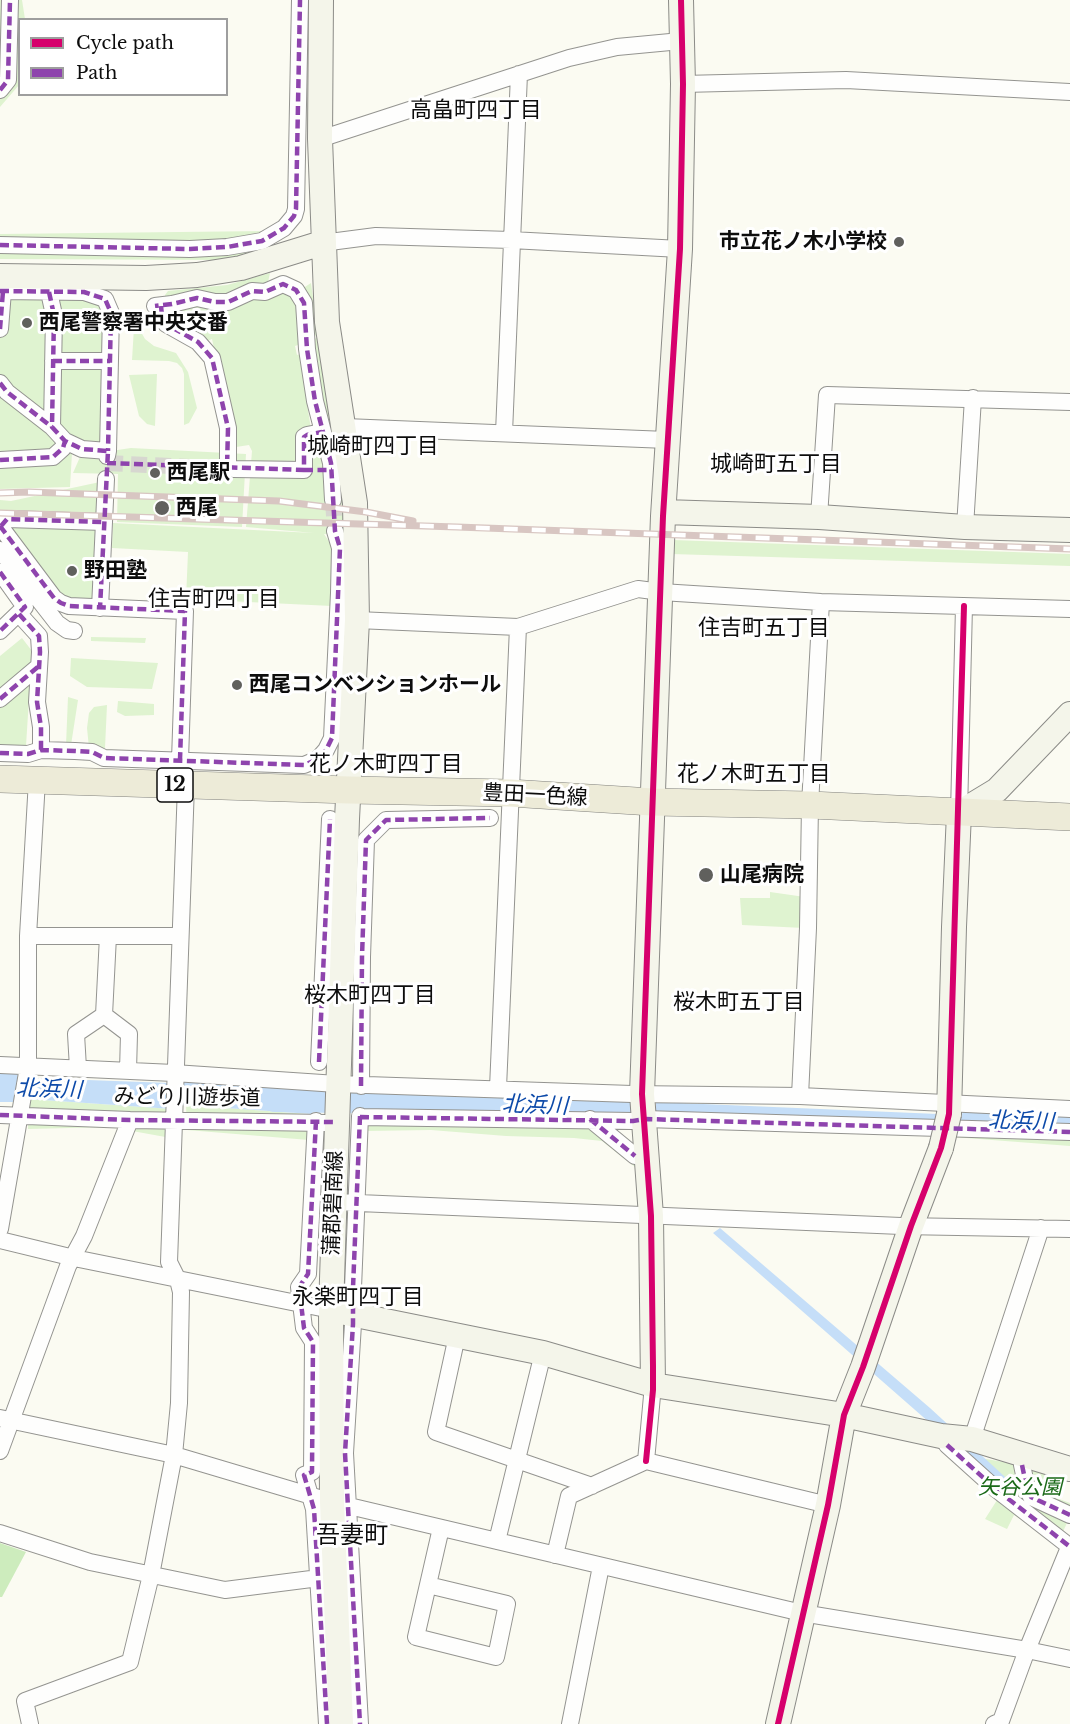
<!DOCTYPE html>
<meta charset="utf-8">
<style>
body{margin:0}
#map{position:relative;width:1070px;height:1724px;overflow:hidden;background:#fbfbf2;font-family:"Libre Baskerville",serif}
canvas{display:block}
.legend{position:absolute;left:18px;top:18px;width:210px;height:78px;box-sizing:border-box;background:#fff;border:2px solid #9e9e9e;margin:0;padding:8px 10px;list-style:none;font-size:18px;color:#0d0d0d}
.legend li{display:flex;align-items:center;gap:12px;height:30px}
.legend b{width:30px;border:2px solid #9e9e9e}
</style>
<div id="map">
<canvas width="1070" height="1724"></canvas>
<ul class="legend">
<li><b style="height:8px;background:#d6006c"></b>Cycle path</li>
<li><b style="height:8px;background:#8e44ad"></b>Path</li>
</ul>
</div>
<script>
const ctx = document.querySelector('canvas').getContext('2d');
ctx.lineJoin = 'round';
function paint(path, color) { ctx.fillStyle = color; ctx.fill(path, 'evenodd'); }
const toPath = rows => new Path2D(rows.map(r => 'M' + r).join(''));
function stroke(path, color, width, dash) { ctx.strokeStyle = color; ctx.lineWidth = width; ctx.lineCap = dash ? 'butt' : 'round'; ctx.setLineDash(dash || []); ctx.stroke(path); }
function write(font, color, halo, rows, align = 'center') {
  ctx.font = font + ' "Libre Baskerville","Noto Sans JP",serif'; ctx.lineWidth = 6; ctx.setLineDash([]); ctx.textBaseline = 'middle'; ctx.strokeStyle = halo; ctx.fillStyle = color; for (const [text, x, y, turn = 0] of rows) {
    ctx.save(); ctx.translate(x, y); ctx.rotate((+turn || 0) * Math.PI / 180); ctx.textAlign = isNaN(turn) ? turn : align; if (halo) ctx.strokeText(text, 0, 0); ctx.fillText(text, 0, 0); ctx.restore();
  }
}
paint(toPath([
 [0,0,22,0,25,19,20,20,19,85,0,107],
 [268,231,274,248,223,260,0,259,0,234],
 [270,273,268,282,294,294,311,283,318,334,304,343,295,346,297,355,300,354,308,397,306,398,311,429,300,436,333,421,339,464,316,465,341,466,349,535,324,534,334,549,332,606,186,599,188,552,112,548,113,523,314,533,246,527,252,451,249,445,236,447,212,339,205,342,168,323,165,295,168,291,227,285],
 [0,295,91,298,108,313,104,452,131,448,246,454,242,527,117,522,118,474,73,473,80,457,72,453,70,487,0,489],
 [135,311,137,325,145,339,154,346,176,353,188,372,197,408,189,423,184,425,184,374,182,368,177,363,169,361,132,360],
 [320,335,334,418,317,422,303,348],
 [157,374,155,426,147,424,139,416,129,375],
 [114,479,105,614,69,612,0,539,0,500,11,501],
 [673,540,1070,554,1070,566,671,554],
 [91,637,146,638,145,643,91,641],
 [22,638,32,651,26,746,0,745,0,656],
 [71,658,158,663,152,689,87,687,70,676],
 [68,697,78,700,71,745,66,745],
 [118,701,154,704,154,715,125,716,117,712],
 [107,705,105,748,89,748,87,728,89,713,94,707],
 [770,892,805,897,804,928,742,925,740,898,770,898],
 [29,1099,172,1109,171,1138,110,1127,28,1129],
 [186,1105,308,1114,309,1140,187,1130],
 [363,1107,631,1117,601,1122,632,1149,635,1167,602,1141,574,1138,506,1136,431,1130,365,1131],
 [955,1124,1070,1130,1070,1146,953,1137],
 [944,1452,1022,1465,1047,1473,1043,1493,1070,1503,1070,1516,1058,1543,1014,1515,1007,1529,985,1519,999,1497]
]), '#dff3d0');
paint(toPath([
 [0,1543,26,1552,2,1597,0,1597]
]), '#cdecbd');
paint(toPath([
 [0,1074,18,1074,15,1102,0,1102],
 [33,1078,170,1083,172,1109,29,1099],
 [183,1082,314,1089,312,1114,183,1105],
 [364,1089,633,1100,634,1117,363,1107],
 [656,1102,938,1114,935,1126,655,1115],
 [963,1111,1070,1115,1070,1130,959,1125],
 [720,1228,930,1408,1016,1487,1011,1494,713,1233]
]), '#c5def8');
stroke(toPath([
 [275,1098,403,1100]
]), '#c5def8', 28);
stroke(toPath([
 [107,463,233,469],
 [333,500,335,531]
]), '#d7d7d0', 16, [16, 8]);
const street = toPath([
 [683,84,846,80,1070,92],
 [0,90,8,80,10,0],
 [320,139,569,58,617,47,681,41],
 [322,243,376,236,511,240,680,249],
 [0,245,190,249,227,247,262,241,284,228,294,216,296,209,300,0],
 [0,291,84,292,105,299,111,313,108,451],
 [49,292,54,315,52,427,65,441,82,449,108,451,107,456],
 [155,306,172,304,197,298,215,302,228,302,252,291,265,292,283,284,296,290,304,303,307,349,315,401,331,463,333,500],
 [161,306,162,316,166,324,198,342,212,358,228,428,228,464],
 [0,329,3,291],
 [53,361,110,361],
 [0,383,7,392,52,427],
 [345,427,667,440],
 [504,433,519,74],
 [0,460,53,457,63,448,65,441],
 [233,469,304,470,304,437,307,435,322,432],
 [819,517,827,395,1070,402],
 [0,526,54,598,61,603,69,606,185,611,180,760],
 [1,526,7,519,104,522],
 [965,527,973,398],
 [0,550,57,623,67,630,74,631],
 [0,572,25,607,0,631],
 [100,608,106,479],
 [19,614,39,636,40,652,37,702,41,727,41,750],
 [357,620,518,627,638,589,661,592,821,602,1070,609],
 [0,699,39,666],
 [0,753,28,754,41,750,75,751,92,752,104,758,304,765,318,759,326,750,332,738,339,593,340,548,335,531],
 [959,813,964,606],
 [28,936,179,936],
 [104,1015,129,1034,128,1071],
 [319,1062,330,819],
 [0,1065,174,1073,337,1084,632,1094,800,1096,1070,1109],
 [78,1068,76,1034,104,1015,108,936],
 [361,1086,362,957,366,840,386,820,490,818],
 [498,1088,518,627],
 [800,1096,808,928,810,805,821,602],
 [0,1115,130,1120,326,1123],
 [360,1116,353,1288,353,1324,345,1453,360,1724],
 [360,1117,633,1121,645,1119,1070,1132],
 [590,1119,635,1156],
 [316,1121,308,1274,299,1287,304,1328,313,1342,312,1472,304,1475,314,1509,327,1724],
 [335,1202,901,1226,1070,1229],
 [0,1229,28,1067,28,936,37,780],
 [0,1240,74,1258,331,1310],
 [457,1336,436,1432,592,1486],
 [0,1418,174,1455,332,1502,802,1613,1027,1650,1070,1659],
 [972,1439,1041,1228],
 [947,1445,997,1490,1069,1546],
 [0,1451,68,1266,84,1236,130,1120],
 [646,1461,653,1385],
 [1022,1465,1026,1484,1031,1497,1070,1515],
 [0,1533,90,1562,225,1590,319,1578,330,1580],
 [497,1541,543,1353],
 [555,1555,569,1496,646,1461,828,1505],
 [428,1585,507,1604,496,1657,416,1637,441,1528],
 [30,1724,25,1701,130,1662,151,1575,174,1455,179,1403,181,1292,178,1280,169,1262,186,785],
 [570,1724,601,1566],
 [994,1724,1001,1721,1027,1650,1070,1545]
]);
const secondary = toPath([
 [321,0,320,139,327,322,355,503,357,620,347,819,331,1310,332,1502,341,1724],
 [0,276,146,278,197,275,241,268,322,243],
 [664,512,819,517,965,527,1070,530],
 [949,1114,954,927,959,813,997,790,1070,714],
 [331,1310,543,1353,653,1385,844,1415,941,1436,972,1439,1070,1469],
 [653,1385,651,1216,642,1094,663,516,680,249,683,84,681,0],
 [778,1724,828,1505,844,1415,863,1367,911,1226,941,1148]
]);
const primary = toPath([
 [0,779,349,790,510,793,652,802,810,805,1070,817]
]);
stroke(street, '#949490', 18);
stroke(secondary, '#8b8b87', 26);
stroke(primary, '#81817d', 28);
stroke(street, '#fefefd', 16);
stroke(secondary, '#f4f5ea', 24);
stroke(primary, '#edebd8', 27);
const rail = toPath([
 [0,493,29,492,279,501,366,512,413,521],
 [0,513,457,527,1070,549]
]);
stroke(rail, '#d8c6c2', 7);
stroke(rail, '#fff', 4.5, [14]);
const secondaryBridge = toPath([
 [941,1148,949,1114]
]);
stroke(secondaryBridge, '#8b8b87', 26, []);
stroke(secondaryBridge, '#f4f5ea', 24);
stroke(toPath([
 [0,90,8,80,10,0],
 [0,245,190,249,227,247,262,241,284,228,294,216,296,209,300,0],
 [0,291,84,292,105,299,111,313,108,451],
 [49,292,54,315,52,427,65,441,82,449,108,451,100,608],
 [161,306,162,316,166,324,198,342,212,358,228,428,227,468],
 [0,329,3,291],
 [53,361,110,361],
 [0,383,7,392,52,427],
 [0,460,53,457,63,448,65,441],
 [107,463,304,470,304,437,307,435,322,432],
 [304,470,332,470],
 [0,526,54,598,61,603,69,606,185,611,180,760],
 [1,526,7,519,104,522],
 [0,572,25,607,0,631],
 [19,614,39,636,40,652,37,702,41,727,41,750],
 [0,699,39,666],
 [0,753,28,754,41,750,75,751,92,752,104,758,304,765,318,759,326,750,332,738,340,548,335,531,331,463,315,401,307,349,304,303,296,290,283,284,265,292,252,291,228,302,215,302,197,298,172,304,155,306],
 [319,1062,330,819],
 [361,1086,362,957,366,840,386,820,490,818],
 [0,1115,130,1120,336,1122],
 [360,1116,353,1288,353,1324,345,1453,360,1724],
 [360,1117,633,1121,645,1119,1070,1132],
 [590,1119,635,1156],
 [316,1121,308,1274,299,1287,304,1328,313,1342,312,1472,304,1475,314,1509,327,1724],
 [947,1445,997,1490,1069,1546],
 [1022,1465,1026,1484,1031,1497,1070,1515]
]), '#8e44ad', 4.5, [9, 4.5]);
stroke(toPath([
 [646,1461,653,1390,653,1366,651,1216,642,1094,663,516,680,249,683,84,681,0],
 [778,1724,828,1505,844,1415,863,1367,911,1226,941,1148,949,1114,964,606]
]), '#d6006c', 6);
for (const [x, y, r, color] of [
 [899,242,6,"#60605d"],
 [27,323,6,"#60605d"],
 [155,473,6,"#60605d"],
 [162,508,8,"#60605d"],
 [72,571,6,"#60605d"],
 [237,685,6,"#60605d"],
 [706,875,8,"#60605d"]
]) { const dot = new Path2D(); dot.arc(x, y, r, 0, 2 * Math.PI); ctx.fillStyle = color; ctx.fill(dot); stroke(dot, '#fff', 2); }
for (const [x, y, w] of [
 [175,785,36]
]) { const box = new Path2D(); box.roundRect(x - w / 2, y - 17, w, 34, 4.5); ctx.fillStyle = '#fff'; ctx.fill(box); stroke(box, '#0d0d0d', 1.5); }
write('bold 20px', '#0d0d0d', null, [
 ["12",175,785]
]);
write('bold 21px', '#0d0d0d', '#fff', [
 ["市立花ノ木小学校",887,242,"right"],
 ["西尾警察署中央交番",39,323],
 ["西尾駅",167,473],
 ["西尾",176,508],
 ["野田塾",84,571],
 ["西尾コンベンションホール",249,685],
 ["山尾病院",720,875]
], 'left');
write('21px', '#0d0d0d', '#fff', [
 ["豊田一色線",535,796,3],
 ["みどり川遊歩道",187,1098,1],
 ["蒲郡碧南線",334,1203,-88]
]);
write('italic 21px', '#1b6a18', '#fff', [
 ["矢谷公園",1020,1488]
]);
write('22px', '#0d0d0d', '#fff', [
 ["高畠町四丁目",476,111],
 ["城崎町四丁目",373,447],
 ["城崎町五丁目",776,465],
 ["住吉町四丁目",214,600],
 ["住吉町五丁目",764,629],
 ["花ノ木町四丁目",386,765],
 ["花ノ木町五丁目",754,775],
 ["桜木町四丁目",370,996],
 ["桜木町五丁目",739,1003],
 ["永楽町四丁目",358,1298]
]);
write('italic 22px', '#0d4aa9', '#fff', [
 ["北浜川",49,1090,2],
 ["北浜川",535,1106,2],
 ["北浜川",1021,1122,2]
]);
write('24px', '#0d0d0d', '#fff', [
 ["吾妻町",352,1536]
]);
</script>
